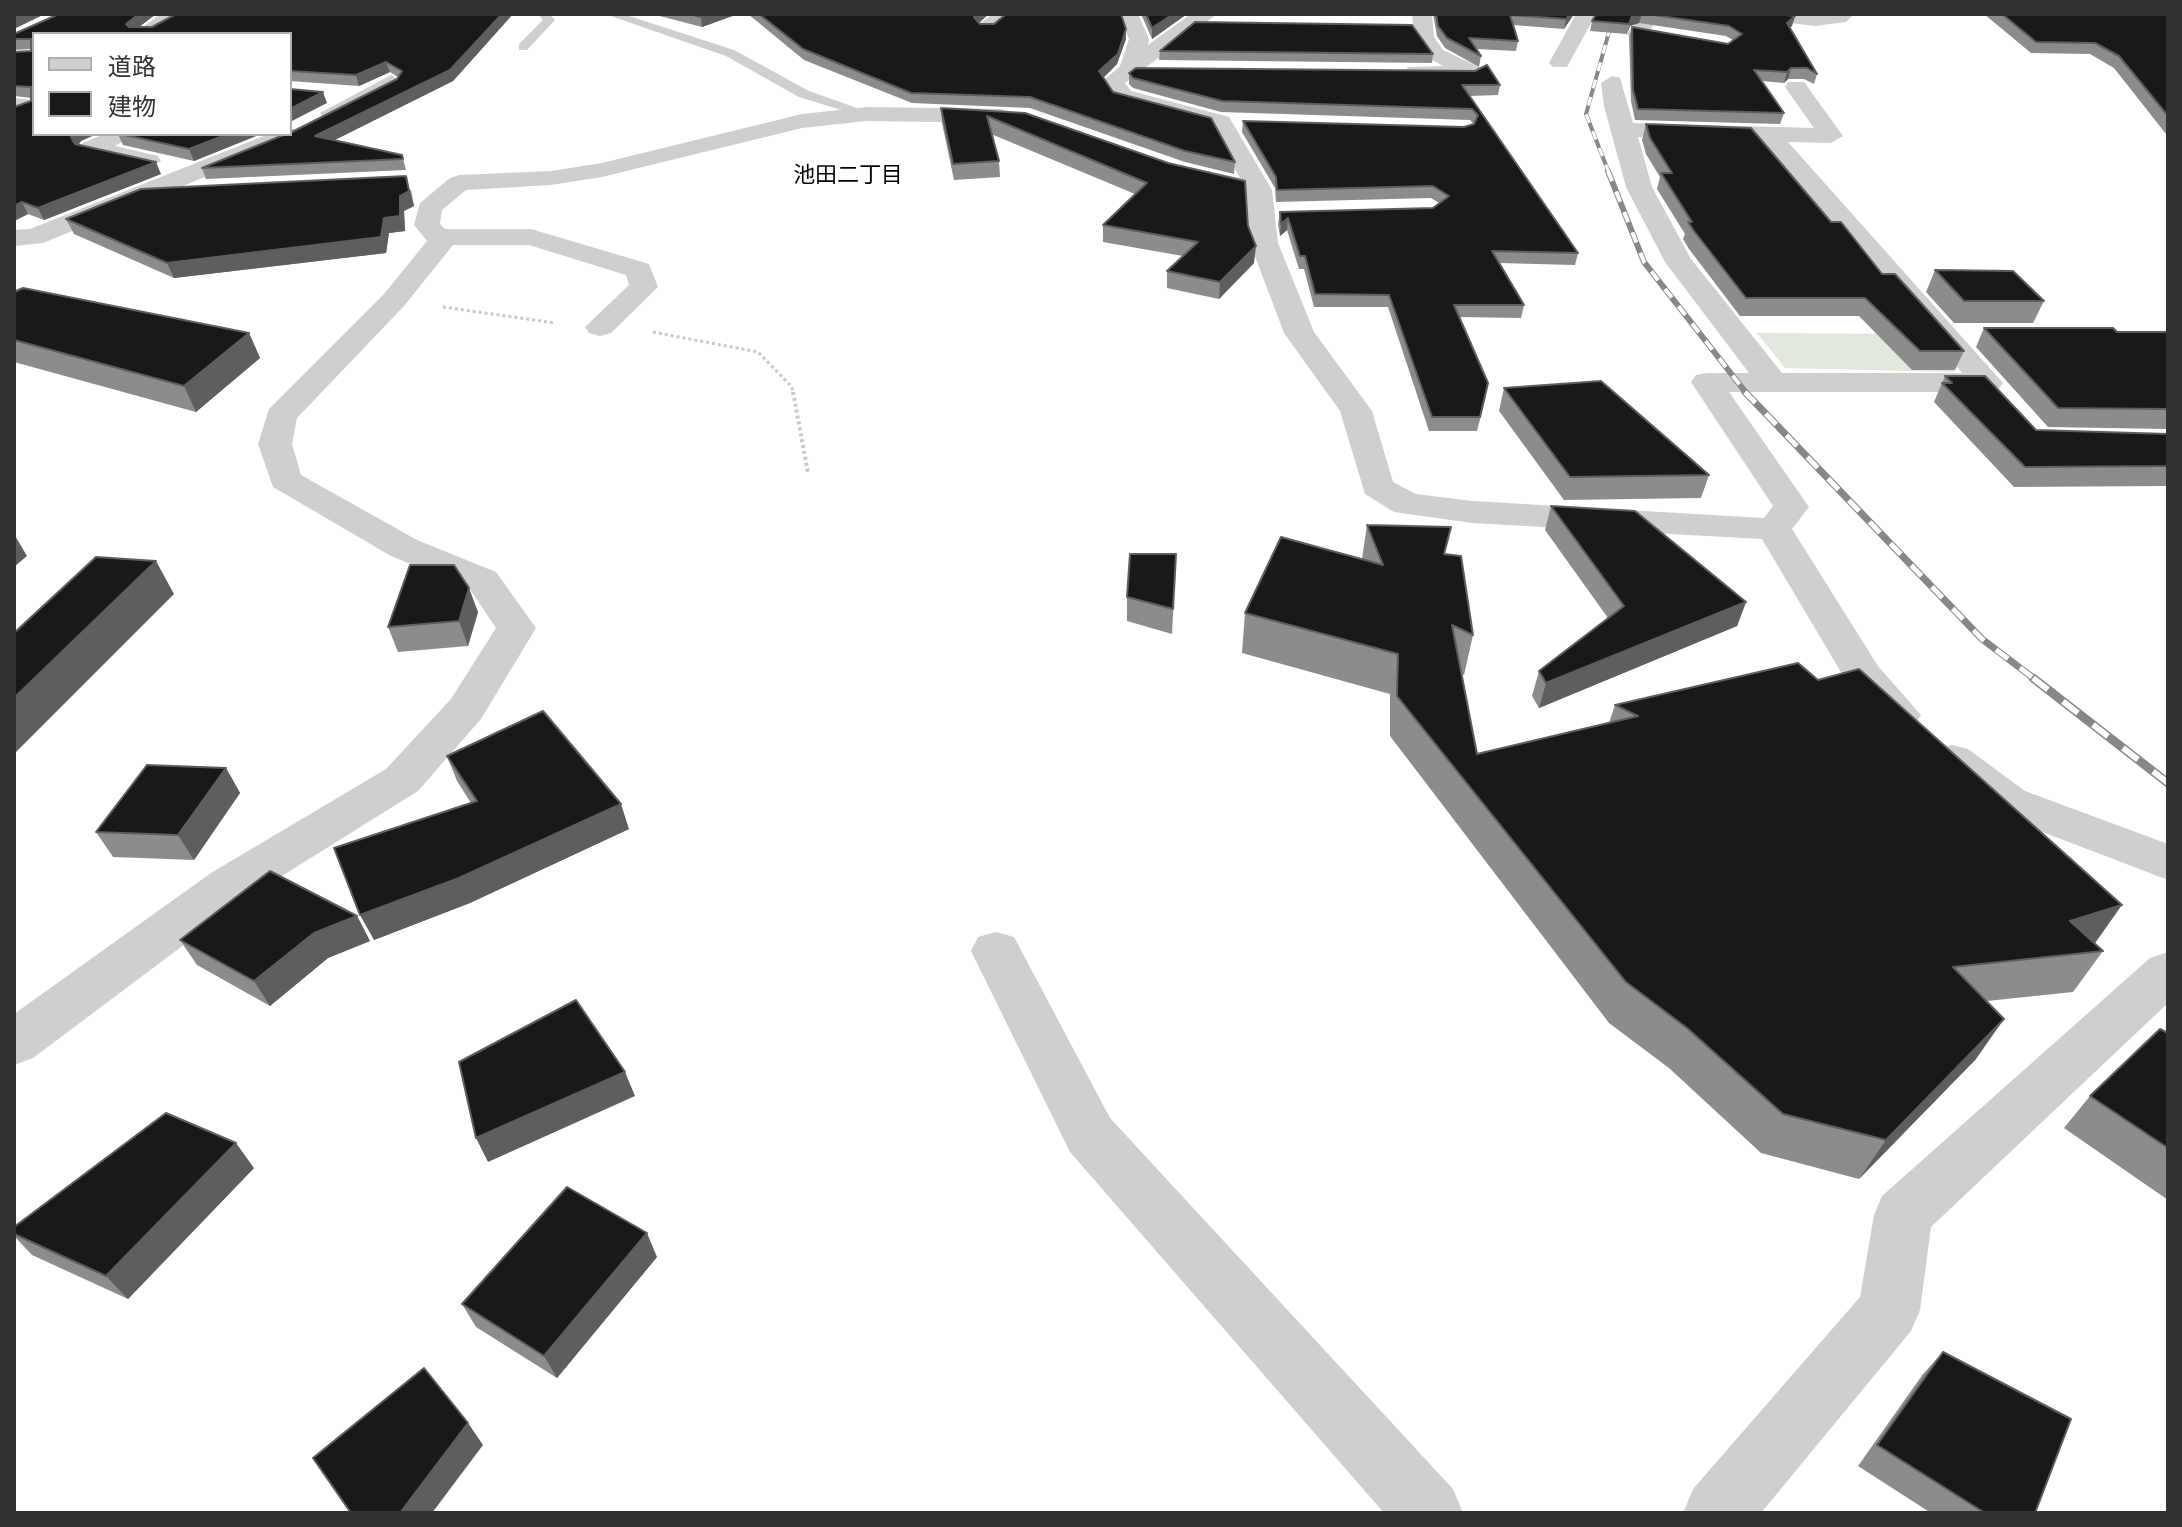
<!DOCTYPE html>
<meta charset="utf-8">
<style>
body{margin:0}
#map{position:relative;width:2182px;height:1527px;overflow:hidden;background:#fff;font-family:Signika,"Noto Sans JP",sans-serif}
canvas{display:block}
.frame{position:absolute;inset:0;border:16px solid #323232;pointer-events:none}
.legend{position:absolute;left:32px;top:32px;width:260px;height:104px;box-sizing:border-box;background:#fff;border:2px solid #adadad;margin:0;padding:10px 14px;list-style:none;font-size:24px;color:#323232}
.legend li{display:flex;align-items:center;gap:16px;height:40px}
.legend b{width:40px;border:2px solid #adadad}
</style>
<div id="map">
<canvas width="2182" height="1527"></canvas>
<div class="frame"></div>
<ul class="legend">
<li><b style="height:10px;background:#cfcfcf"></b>道路</li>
<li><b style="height:22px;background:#191919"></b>建物</li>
</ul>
</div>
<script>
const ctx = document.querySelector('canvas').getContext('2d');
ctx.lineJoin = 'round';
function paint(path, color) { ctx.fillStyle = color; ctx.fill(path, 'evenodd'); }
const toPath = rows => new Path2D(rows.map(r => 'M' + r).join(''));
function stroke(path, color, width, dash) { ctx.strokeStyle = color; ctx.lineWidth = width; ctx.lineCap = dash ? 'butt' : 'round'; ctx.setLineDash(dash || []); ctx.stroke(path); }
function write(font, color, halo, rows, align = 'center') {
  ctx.font = font + ' Signika,"Noto Sans JP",sans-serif'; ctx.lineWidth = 8; ctx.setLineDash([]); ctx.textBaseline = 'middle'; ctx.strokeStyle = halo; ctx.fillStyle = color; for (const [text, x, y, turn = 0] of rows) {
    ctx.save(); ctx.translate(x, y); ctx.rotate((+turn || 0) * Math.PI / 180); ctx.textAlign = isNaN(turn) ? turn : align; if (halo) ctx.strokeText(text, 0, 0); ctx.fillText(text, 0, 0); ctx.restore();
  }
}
paint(toPath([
 [1757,333,1920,334,1956,372,1785,368]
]), '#e0e8dd');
stroke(toPath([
 [443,307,555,323],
 [653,332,758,352,792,387,793,394]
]), '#c9c9c9', 3, [3, 3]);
stroke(toPath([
 [793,392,808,473]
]), '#c9c9c9', 4, [3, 3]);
paint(toPath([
 [538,14,550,14,555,20,527,50,519,50,519,44,543,20,538,14],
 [605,14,623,14,734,50,809,91,874,114,867,118,799,97,726,56,605,14]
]), '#cfcfcf');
paint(toPath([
 [161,14,191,14,156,34,133,34,161,14],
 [993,14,1016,14,994,31,980,31,977,27,980,23,993,14],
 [1118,14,1138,14,1149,39,1148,45,1191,14,1217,14,1125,83,1131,91,1229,117,1272,190,1278,243,1314,332,1372,411,1393,482,1416,494,1472,501,1764,518,1773,506,1691,382,1696,375,1707,373,1749,373,1665,262,1626,187,1604,106,1601,83,1612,76,1620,78,1633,123,1814,128,1785,87,1788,82,1804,82,1843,136,1831,143,1788,142,2003,383,1998,390,1987,392,1729,392,1809,507,1792,529,1878,666,1921,715,1915,725,1900,729,1885,725,1848,684,1762,539,1472,523,1394,512,1365,494,1340,411,1284,333,1250,243,1247,195,1180,179,1177,174,1189,167,1240,178,1212,127,1115,101,1102,82,1120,66,1129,39,1118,14],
 [1638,137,1762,141,1962,373,1782,373,1691,259,1652,187,1638,137],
 [1412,14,1432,14,1434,37,1443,50,1481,68,1484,73,1481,78,1408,77,1405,72,1408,67,1443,66,1429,58,1414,37,1412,14],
 [1576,14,1596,14,1567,67,1553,67,1549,63,1576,14],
 [1642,14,1662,14,1644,38,1630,38,1627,34,1642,14],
 [1756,14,1854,14,1846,22,1815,26,1766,20,1756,14],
 [391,75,402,82,399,87,339,118,323,118,320,113,391,75],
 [14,98,34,100,34,110,14,118,14,98],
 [867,107,1002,109,1013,116,1002,123,867,121,802,128,602,177,551,185,466,190,442,210,440,224,445,229,531,229,649,264,658,287,611,333,600,336,589,333,585,327,629,285,626,275,529,245,453,245,404,306,297,418,292,444,301,475,417,540,496,572,536,628,481,719,418,791,245,899,33,1058,14,1065,14,1014,211,873,386,769,451,699,496,628,469,588,391,556,273,487,258,444,269,409,384,294,427,241,414,225,420,203,450,178,459,175,551,171,602,163,802,114,867,107],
 [290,127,302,134,298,139,43,243,14,246,14,230,30,229,269,134,290,134,290,127],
 [104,134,136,134,115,146,158,156,161,161,149,168,83,153,79,148,83,143,104,134],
 [1952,745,1968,749,2025,791,2168,844,2168,880,1993,813,1936,771,1930,760,1936,749,1952,745],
 [996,932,1014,937,1110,1118,1453,1489,1463,1513,1384,1513,1070,1152,971,951,978,937,996,932],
 [2168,952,2168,1003,1931,1227,1920,1310,1911,1331,1761,1513,1683,1513,1693,1489,1860,1297,1874,1215,1882,1196,2150,958,2168,952]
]), '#cfcfcf');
const railFar3 = toPath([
 [1609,173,1586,114,1614,14]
]);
const railFar2 = toPath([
 [1608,171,1644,262,1747,394]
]);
const railFar1 = toPath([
 [1745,392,1982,639,2036,680]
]);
const rail = toPath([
 [2033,678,2168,783]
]);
stroke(railFar3, '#878787', 4);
stroke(railFar2, '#878787', 6);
stroke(railFar1, '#878787', 7);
stroke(rail, '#878787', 9);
stroke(railFar3, '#fff', 3, [9]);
stroke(railFar2, '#fff', 4, [11]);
stroke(railFar1, '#fff', 5, [15]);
stroke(rail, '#fff', 6, [19]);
paint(toPath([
 [59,14,156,14,139,27,513,14,453,81,334,140,402,155,406,170,206,179,202,168,290,134,397,79,398,77,390,72,359,86,290,81,290,34,34,34,81,141,79,144,161,174,44,220,28,214,14,221,14,107,31,101,31,98,14,96,14,52,31,51,31,49,14,50,14,34],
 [652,14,738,14,702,27],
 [748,14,989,14,979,23,980,24,1126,29,1126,39,1117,64,1103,78,1113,92,1235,162,1234,174,1185,162,1030,108,912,103,804,60],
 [1141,14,1187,14,1152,39],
 [1219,14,1410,14,1409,16,1235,16,1220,15],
 [1433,14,1574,14,1564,29,1513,25,1518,41,1516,51,1476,49,1481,56,1479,67,1445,48,1437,36],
 [1596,14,1777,14,1795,16,1790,28,1817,74,1814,84,1804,79,1788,79,1784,83,1762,81,1784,113,1780,124,1635,120,1631,101,1629,37,1632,27,1728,44,1733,40,1726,36,1639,23,1630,26,1627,34,1590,31,1592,21],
 [1984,14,2168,14,2168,134,2166,134,2114,68,2090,54,2031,53],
 [1160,51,1433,54,1432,63,1159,60],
 [1129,73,1500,85,1498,95,1469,96,1578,253,1575,265,1500,263,1524,305,1521,318,1460,317,1486,396,1477,431,1429,431,1388,307,1314,307,1304,269,1299,269,1287,230,1280,236,1278,224,1280,212,1433,208,1439,203,1431,198,1276,202,1275,188,1242,132,1243,121,1464,127,1474,124,1470,120,1221,112,1133,88,1129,84],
 [941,108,1025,113,1248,226,1254,263,1219,299,1167,288,1167,271,1183,256,1103,242,1103,225,1135,194,991,134,999,161,1000,177,954,180,942,123],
 [1646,124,1831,222,1882,274,1964,351,1955,370,1912,370,1859,316,1740,316,1689,249,1683,239,1685,234,1657,189,1660,177,1646,154,1642,140],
 [118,134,261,134,194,161,123,145],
 [411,190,414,206,404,211,405,231,389,233,386,253,174,278,74,234,66,219],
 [1935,270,2044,301,2033,323,1954,323,1926,292],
 [14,292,249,333,260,358,196,412,14,362],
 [1984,328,2168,332,2168,429,2048,427,1976,347],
 [1945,376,2036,430,2168,434,2168,486,2014,487,1934,402],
 [1504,388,1709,475,1701,498,1564,500,1499,411],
 [1551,506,1746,602,1737,626,1539,708,1532,696,1539,671,1608,618,1545,530],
 [1367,525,1445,555,1473,635,1464,675,1462,674,1477,754,1609,723,1615,705,2095,943,2103,951,2073,992,1987,1001,1976,1059,1859,1179,1761,1153,1669,1068,1609,1023,1390,736,1390,694,1242,653,1245,613,1362,559],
 [1176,554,1172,634,1127,621,1127,597],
 [478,612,468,646,398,652,388,627],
 [447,756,629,829,470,903,374,940,471,803,457,781],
 [226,768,240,793,194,860,113,857,96,832],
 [357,916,370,941,328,958,270,1006,197,965,180,940],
 [2168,1033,2168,1200,2064,1128,2090,1096],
 [254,1168,128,1299,32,1255,14,1236,14,1227],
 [657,1257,557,1378,476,1327,462,1304],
 [1943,1352,2035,1513,1931,1513,1858,1466,1923,1374]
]), '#8c8c8c');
paint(toPath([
 [20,14,45,14,14,29,14,17],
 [139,14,156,14,130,34,126,24],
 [502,14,513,14,453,81,319,148,315,136],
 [708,14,738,14,702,27,701,17],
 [977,14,989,14,974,27,974,17],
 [1173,14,1187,14,1152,39,1152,28],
 [1570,14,1574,14,1564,29,1566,19],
 [1639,14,1642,14,1639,23,1630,26,1627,34,1632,16],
 [1795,16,1792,26,1784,33,1787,23],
 [1126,29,1126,39,1117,64,1099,82,1099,71],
 [386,62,390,72,359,86,356,75],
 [1791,68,1788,79,1784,83,1787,72],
 [323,92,327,103,290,122,290,109],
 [73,134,97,134,81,141,76,148,71,137],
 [228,134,261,134,194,161,189,149],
 [156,162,161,174,44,220,38,208],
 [406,176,414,206,404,211,405,231,389,233,386,253,174,278,167,263,384,218,400,196],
 [22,202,28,214,14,221,14,206],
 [1288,218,1287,230,1280,236,1281,224],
 [1256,246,1254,263,1219,299,1220,282],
 [249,333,260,358,196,412,184,386],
 [14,534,27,556,14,567],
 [156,561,174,594,14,754,14,698],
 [469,588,478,612,468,646,459,621],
 [1746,602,1737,626,1539,708,1546,683],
 [226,768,240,793,194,860,178,835],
 [621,804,629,829,470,903,374,940,360,915],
 [2122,905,2093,946,2070,921],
 [357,916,370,941,328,958,270,1006,254,981,314,933],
 [2004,1019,1976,1059,1859,1179,1886,1140],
 [625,1072,635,1096,488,1162,476,1138],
 [236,1143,254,1168,128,1299,106,1276],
 [647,1233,657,1257,557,1378,544,1356],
 [468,1423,483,1445,432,1513,400,1513]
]), '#5e5e5e');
const building = toPath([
 [59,14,139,14,126,24,129,27,152,27,176,14,502,14,450,70,315,136,402,155,403,159,202,168,286,134,290,134,290,133,397,79,402,71,386,62,356,75,290,71,290,34,34,34,34,134,73,134,71,137,75,144,156,162,38,208,22,202,14,206,14,107,31,101,31,87,14,86,14,52,31,51,31,39,14,39,14,34,59,14],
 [690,14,708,14,701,17,690,14],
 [759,14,977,14,974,17,980,24,994,24,1006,14,1121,14,1126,29,1118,54,1099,71,1113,92,1211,118,1235,162,1185,151,1030,97,911,93,803,49,759,14],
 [1146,14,1173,14,1152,28,1146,14],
 [1436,14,1570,14,1566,19,1510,15,1518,41,1469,38,1481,56,1447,38,1438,26,1436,14],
 [1596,14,1639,14,1632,16,1629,24,1592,21,1596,14],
 [1647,14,1777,14,1795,16,1787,23,1817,74,1807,68,1791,68,1787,72,1754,70,1784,113,1638,109,1633,90,1632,27,1728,44,1742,34,1729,26,1647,14],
 [2002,14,2168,14,2168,116,2119,56,2095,43,2036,42,2002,14],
 [1195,22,1412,25,1433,54,1160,51,1195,22],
 [1487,65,1500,85,1462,85,1578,253,1492,251,1524,305,1454,305,1488,383,1480,417,1432,417,1389,295,1315,294,1305,256,1300,256,1288,218,1281,224,1280,212,1433,208,1449,196,1433,186,1277,190,1276,177,1243,121,1464,127,1474,124,1478,115,1472,109,1222,101,1133,78,1129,73,1136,68,1475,71,1487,65],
 [290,89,323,92,290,109,290,89],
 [941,108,1025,113,1168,163,1245,181,1248,226,1256,246,1220,282,1167,271,1198,242,1103,225,1147,183,987,116,999,161,953,164,941,108],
 [1646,124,1751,128,1831,222,1841,222,1882,274,1895,274,1964,351,1920,351,1865,298,1746,298,1694,231,1688,222,1692,222,1661,173,1672,173,1650,138,1646,124],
 [120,134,228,134,189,149,120,134],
 [406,176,409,191,400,196,400,216,384,218,381,237,167,263,66,219,141,189,406,176],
 [1935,270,2013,271,2044,301,1964,301,1935,270],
 [23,288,249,333,184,386,14,340,14,292,23,288],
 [1984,328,2113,328,2117,332,2168,332,2168,409,2058,408,1984,328],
 [1945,376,1985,376,2036,430,2168,434,2168,466,2025,467,1942,383,1952,383,1945,376],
 [1601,381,1709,475,1570,477,1504,388,1601,381],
 [1551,506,1635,511,1746,602,1546,683,1539,671,1624,606,1551,506],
 [1367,525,1451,527,1444,554,1461,556,1473,635,1452,625,1477,754,1638,716,1615,705,1798,663,1818,680,1859,669,2122,905,2070,921,2103,951,1953,967,2004,1019,1886,1140,1783,1114,1687,1028,1626,982,1397,696,1398,654,1245,613,1281,537,1383,565,1367,525],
 [1130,554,1176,554,1173,609,1127,597,1130,554],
 [96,557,156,561,14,698,14,633,96,557],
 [410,565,454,565,469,588,459,621,388,627,410,565],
 [543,711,621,804,459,878,360,915,334,848,477,801,447,756,543,711],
 [147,765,226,768,178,835,96,832,147,765],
 [270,871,357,916,314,933,254,981,180,940,270,871],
 [576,1000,625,1072,476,1138,459,1062,576,1000],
 [2160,1029,2168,1033,2168,1148,2090,1096,2160,1029],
 [166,1113,236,1143,106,1276,14,1234,14,1227,166,1113],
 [567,1187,647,1233,544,1356,462,1304,567,1187],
 [1943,1352,2071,1419,2035,1513,1985,1513,1877,1445,1943,1352],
 [424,1368,468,1423,400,1513,351,1513,313,1458,424,1368]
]);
paint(building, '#191919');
stroke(building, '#5e5e5e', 2);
write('22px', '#000', '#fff', [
 ["池田二丁目",848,176]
]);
</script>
